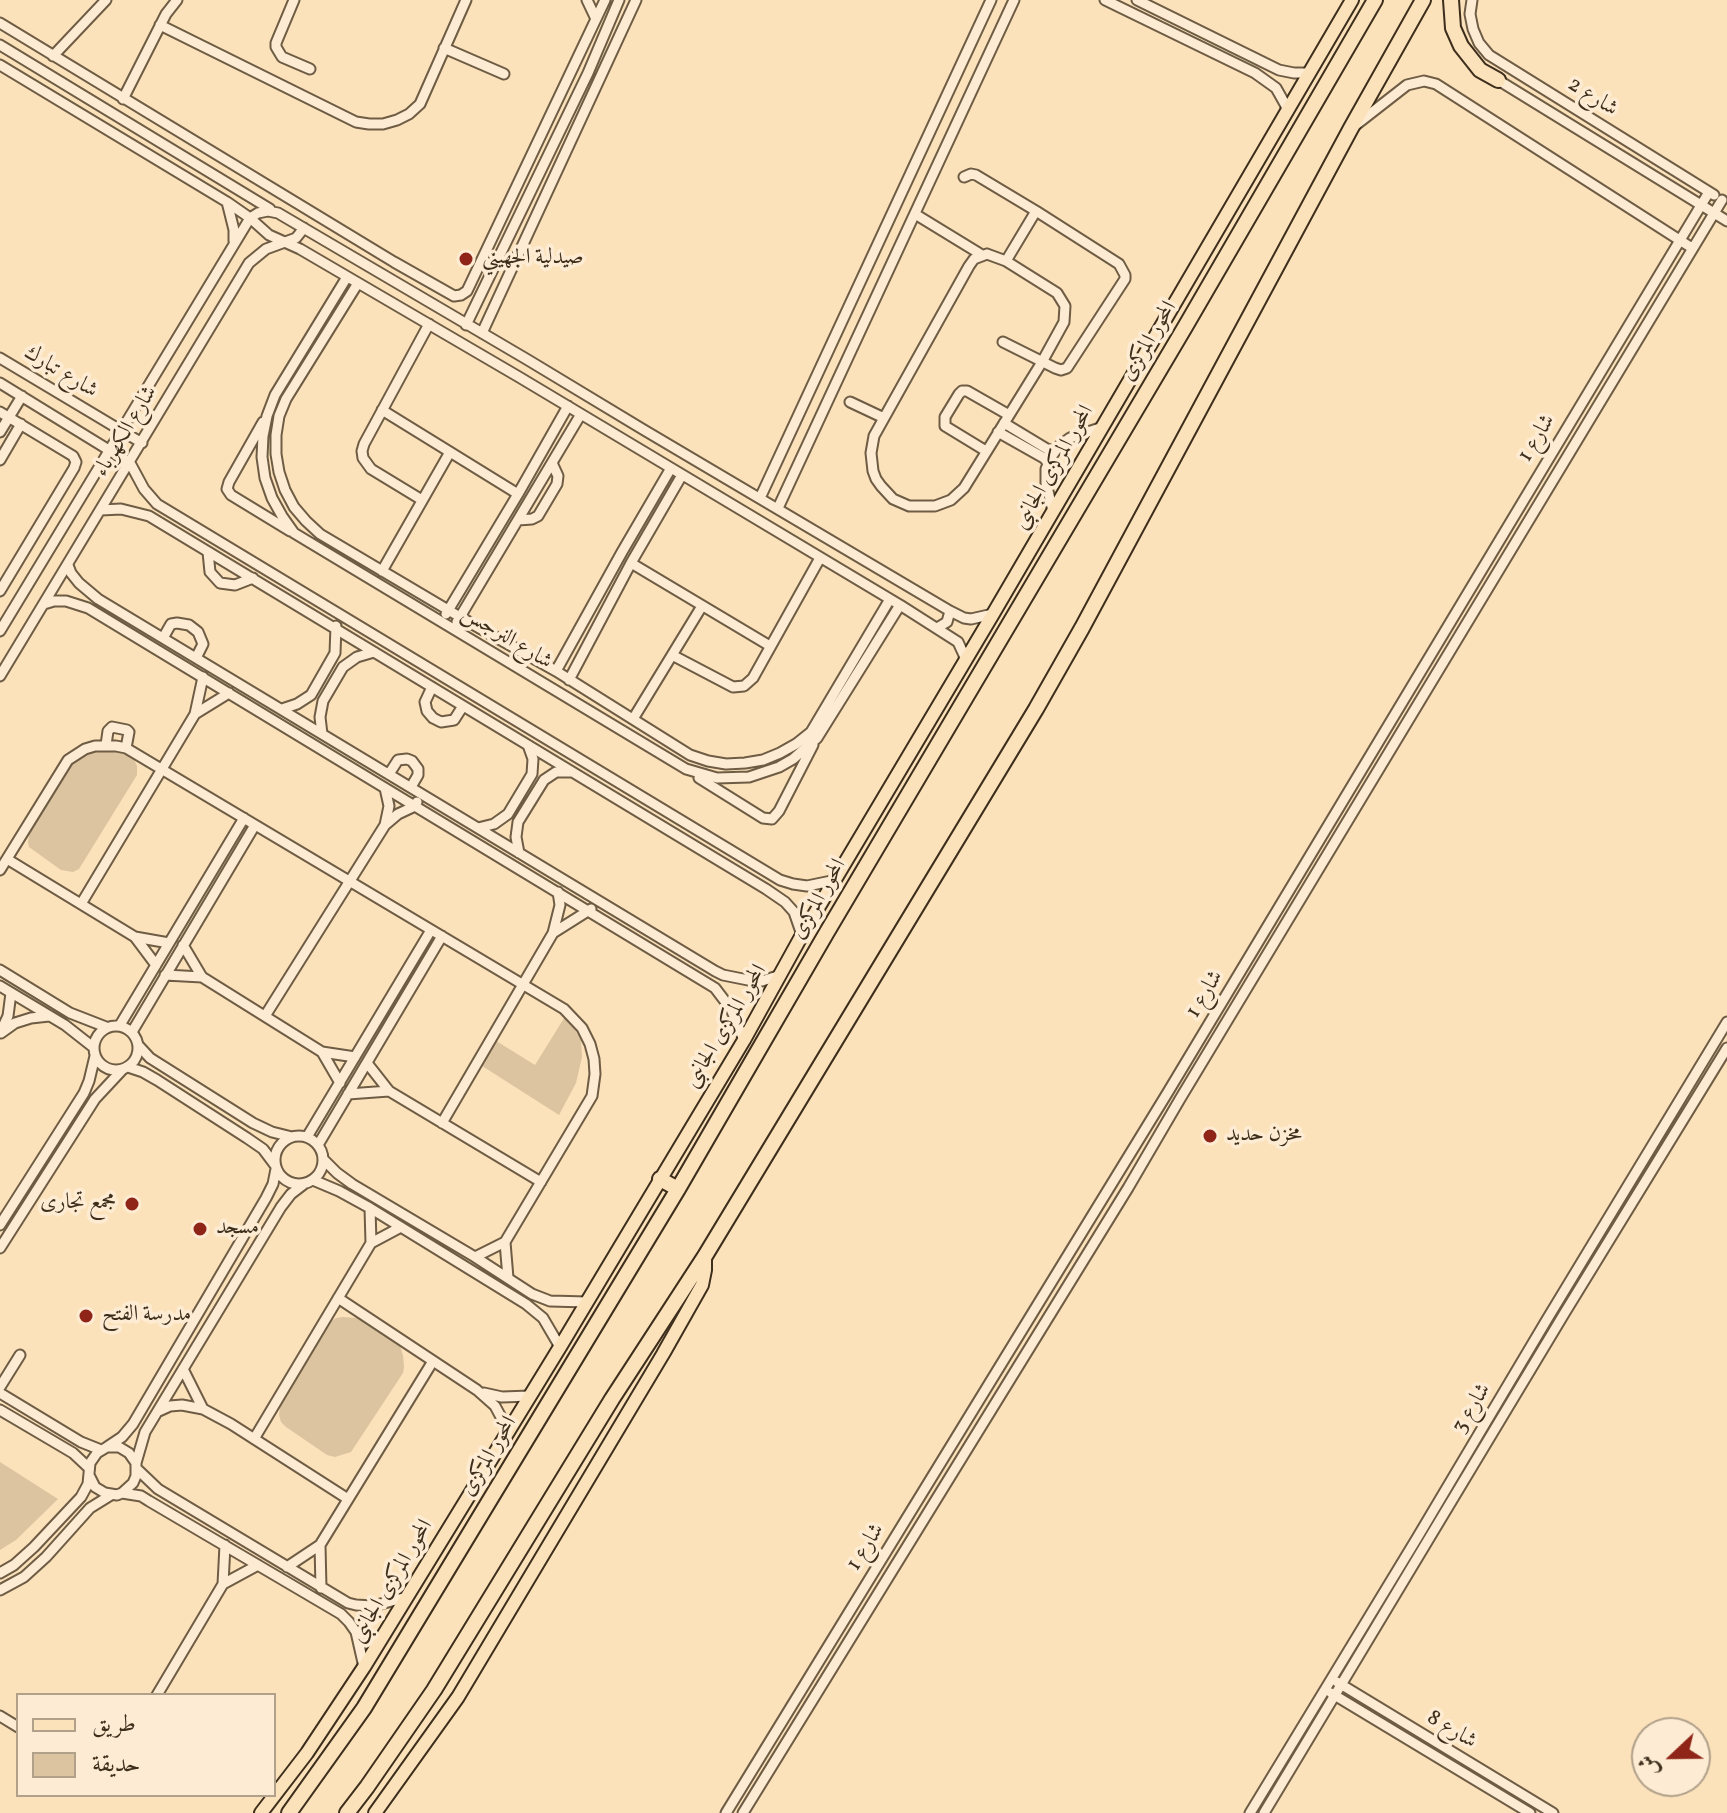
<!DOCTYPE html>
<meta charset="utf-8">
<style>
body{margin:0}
#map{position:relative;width:1727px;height:1813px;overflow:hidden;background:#fce2bb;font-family:Vollkorn,Amiri,serif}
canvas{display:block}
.legend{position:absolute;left:16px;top:1693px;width:260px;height:104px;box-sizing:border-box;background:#fdecd3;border:2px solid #b1a08a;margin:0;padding:10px 14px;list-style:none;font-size:24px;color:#3e2f1d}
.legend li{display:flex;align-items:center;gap:16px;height:40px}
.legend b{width:40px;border:2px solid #b1a08a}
.north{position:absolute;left:1631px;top:1717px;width:80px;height:80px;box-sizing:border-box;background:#fdecd3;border:2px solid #b1a08a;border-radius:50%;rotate:248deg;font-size:22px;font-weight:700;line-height:32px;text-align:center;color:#3e2f1d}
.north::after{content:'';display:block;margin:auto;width:28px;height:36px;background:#8f2418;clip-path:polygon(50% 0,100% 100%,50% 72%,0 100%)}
</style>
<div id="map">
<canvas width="1727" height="1813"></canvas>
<ul class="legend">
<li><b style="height:10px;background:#fce2bb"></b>طريق</li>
<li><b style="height:22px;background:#dcc4a0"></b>حديقة</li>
</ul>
<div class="north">ش</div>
</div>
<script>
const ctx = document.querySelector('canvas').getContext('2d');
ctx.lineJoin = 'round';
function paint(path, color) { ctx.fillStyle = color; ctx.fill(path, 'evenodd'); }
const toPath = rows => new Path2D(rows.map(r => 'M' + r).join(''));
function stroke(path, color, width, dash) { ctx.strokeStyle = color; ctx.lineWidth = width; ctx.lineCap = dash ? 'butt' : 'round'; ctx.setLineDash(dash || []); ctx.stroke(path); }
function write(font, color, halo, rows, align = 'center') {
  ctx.font = font + ' Vollkorn,Amiri,serif'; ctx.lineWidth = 7; ctx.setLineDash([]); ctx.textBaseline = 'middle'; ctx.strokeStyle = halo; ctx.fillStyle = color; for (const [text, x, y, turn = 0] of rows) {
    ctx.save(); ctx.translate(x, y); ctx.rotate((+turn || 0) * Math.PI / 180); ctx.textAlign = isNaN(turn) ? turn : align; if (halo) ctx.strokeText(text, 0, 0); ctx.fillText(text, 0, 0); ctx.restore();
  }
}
paint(toPath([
 [114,749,128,753,133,757,137,766,137,775,79,869,73,872,61,870,29,847,28,842,30,830,77,756,88,750],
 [566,1015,581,1040,582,1057,576,1083,559,1115,479,1064,493,1039,535,1065],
 [343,1317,357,1318,399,1343,403,1355,404,1367,403,1373,351,1452,335,1457,327,1455,286,1427,281,1422,279,1415,280,1407,330,1322,336,1318],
 [0,1462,58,1499,16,1540,0,1550]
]), '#dcc4a0');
const minor = toPath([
 [294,0,276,43,276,47,282,57,310,69],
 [587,0,596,19],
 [1105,0,1255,73,1276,88,1285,104,1288,112],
 [1137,0,1279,70,1294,73,1309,73],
 [1472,0,1470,14,1473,29,1479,43,1489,55,1714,195],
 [0,23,394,262,454,296,461,295,467,291,605,0],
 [160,25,356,122,369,124,383,124,397,120,409,114,420,104,466,0],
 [0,45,270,209],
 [444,48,504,74],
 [53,56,106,0],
 [0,65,227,202,250,218,269,235,300,249,519,377,900,605,958,642,964,655,965,661],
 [1498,80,1727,221],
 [123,99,166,14,177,0],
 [1357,124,1407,85,1424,81,1436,84,1692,248],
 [964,177,971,174,976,175,1036,211,1119,264,1125,275,1125,279,1067,368,1061,370,1055,368,1003,342],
 [227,202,234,230,234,241],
 [915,214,982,255],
 [987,254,1006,261,1057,293,1065,306,1064,322,1042,362,964,488,951,500,935,506,909,506,893,499,881,486,876,479,873,471,871,453,874,436,969,266,974,259,987,254],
 [1006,261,1036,211],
 [347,277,275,395,267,416,263,436,262,457,265,478,272,498,282,516,294,533,686,769,717,778,749,777,779,767,793,759,817,738,900,605],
 [358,283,286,399,279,416,276,435,276,454,279,472,285,490,294,507,306,521,320,534,460,617,556,671,690,755,708,761,726,764,745,763,763,760,780,753,796,744,811,732,890,599],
 [466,325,588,73,619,0],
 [482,333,636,0],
 [0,358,142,443],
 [0,383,130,463,144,489,157,504,780,880,793,884,807,886,836,880],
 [850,402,884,418],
 [382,410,518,494],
 [0,412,73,456,76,462,74,468,0,591],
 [263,422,229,482,227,489,231,495,290,531],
 [1004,423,1047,449,1055,451],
 [0,432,22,396],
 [998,432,1044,458,1048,463],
 [986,451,945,426,945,417,959,394,962,391,967,391,1009,415],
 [0,460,21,424],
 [760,498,991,0],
 [422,500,371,469,363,458,362,451,364,444,429,324],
 [778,508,1014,0],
 [101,510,121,509,149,516,766,889,785,902,794,912,802,935],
 [1053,511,1046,483,1046,469,1051,457,1059,446,1070,438,1103,427],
 [518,520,532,519,538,516,557,484,558,476,552,463],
 [208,552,210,572,220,583,235,585,253,578],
 [631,563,770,646],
 [68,565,71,573,79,583,98,599,715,971,723,975,748,980,762,981,781,975],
 [382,571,450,452],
 [44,604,54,601,66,601,88,608,715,988,731,1009,744,1040],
 [446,614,518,494,568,406],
 [457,622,581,414],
 [937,628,947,622,950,611],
 [0,631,250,218,258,213,268,211,278,213,528,360,644,430,950,611,964,618,971,619,993,614],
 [163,638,171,624,177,623,189,625,198,632,203,644,196,658],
 [672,655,733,687,744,686,753,678,820,558],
 [556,671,622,552,671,468],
 [0,676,249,263,266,249,296,238,304,228],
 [569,680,631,563,682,475],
 [432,687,425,702,427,711,433,718,441,722,454,720,463,706],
 [282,709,297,704,311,695,335,653,336,626],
 [195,714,229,693],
 [633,719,702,606],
 [322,734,320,717,323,701,343,667,357,657,374,652],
 [106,745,108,731,112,727,127,730,129,732,126,748],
 [389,774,398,760,407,759,412,761,418,769,418,775,411,787],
 [699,778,763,818,772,819,779,811,813,745],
 [385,825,398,814,415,806,417,802],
 [478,828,494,824,508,814,532,774,533,759,528,745],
 [519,853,516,837,518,822,544,780,556,772,571,772],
 [7,859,135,937,169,943],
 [0,870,68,760,85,749,95,746,116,746,126,748,564,1009,582,1028,590,1044,594,1059,595,1074,592,1096,505,1242,475,1257],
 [81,904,195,714,203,677],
 [553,933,591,909],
 [135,937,156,965],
 [183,945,202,977,322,1052,355,1057],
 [0,970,70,1013,106,1027],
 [165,975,202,977],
 [0,986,65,1025,93,1047],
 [265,1016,385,825,389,806,385,788],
 [120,1025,244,818],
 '94 1048a22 22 0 1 1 44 0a22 22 0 1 1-44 0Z',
 [1,1031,8,1016,11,993],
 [132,1032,255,825],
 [1,1033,15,1023,31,1018,49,1016],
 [138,1045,150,1058,253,1123,272,1132,292,1137],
 [322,1052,340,1083],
 [367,1063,389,1091,541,1182],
 [128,1067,143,1072,157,1080,247,1138,263,1149,275,1165],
 [348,1094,389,1091],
 [442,1123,553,933,560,905,558,892],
 '275 1160a24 24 0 1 1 48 0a24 24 0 1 1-48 0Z',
 [307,1137,431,930],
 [318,1145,442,936],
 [323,1159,337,1173,352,1184,475,1257,532,1294,550,1301,587,1302],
 [313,1180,339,1191,370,1208,526,1304,543,1318,560,1347],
 [370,1208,371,1243],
 [0,1225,84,1093,89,1081,95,1056],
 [505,1242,508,1278],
 [0,1248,95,1099,123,1069],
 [338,1298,477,1390,495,1406,508,1430],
 [183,1369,203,1409],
 [0,1387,20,1355],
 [0,1393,81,1442,101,1450],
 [484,1393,502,1397,530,1396],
 [0,1410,73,1453,89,1468],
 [159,1411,170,1406,182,1405,203,1409,231,1424,348,1499],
 [254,1439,371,1243,401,1227],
 [107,1447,122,1437,133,1424,266,1198,273,1184,276,1169],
 [136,1463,145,1432,281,1207,291,1194,304,1184],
 [137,1469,158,1489,348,1603,356,1605,373,1606,407,1597],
 [122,1493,141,1496,149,1501,341,1614,349,1622,356,1632,364,1667],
 [320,1545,321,1588],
 [287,1567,320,1545,433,1361],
 [0,1573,14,1565,34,1547,81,1497,88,1484,90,1463,97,1453,107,1447,119,1447,129,1453,136,1463,136,1476,133,1483,122,1493,117,1495,105,1493,95,1487,90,1477],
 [223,1584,258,1565],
 [0,1590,24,1577,46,1557,90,1508,111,1495],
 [1337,1682,1553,1813],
 [1331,1693,1530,1813],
 [157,1695,223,1584,225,1545],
 [0,1716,18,1727],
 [726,1813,1168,1092,1709,192],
 [743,1813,1128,1188,1180,1099,1722,200],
 [1250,1813,1417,1538,1546,1321,1727,1022],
 [1264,1813,1564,1314,1727,1048]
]);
const major = toPath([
 [261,1813,307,1753,364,1667,560,1347,744,1040,802,935,993,614,1352,0],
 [375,1813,458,1697,663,1354,702,1285,705,1270,705,1256]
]);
const highway = toPath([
 [1451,0,1453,28,1461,46,1480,70,1498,80],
 [660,1179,678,1189],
 [289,1813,364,1708,678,1189,827,932,1185,327,1375,0],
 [347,1813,367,1787,434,1690,612,1399,705,1256,1036,709,1082,628,1351,128,1423,0]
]);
stroke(minor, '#6e5c44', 13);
stroke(major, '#3e2f1d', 16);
stroke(highway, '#3e2f1d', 18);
stroke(minor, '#fdecd3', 9);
stroke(major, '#fce2bb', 12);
stroke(highway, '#fce2bb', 14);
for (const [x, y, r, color] of [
 [466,259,8,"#8f2418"],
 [1210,1136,8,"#8f2418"],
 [132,1204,8,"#8f2418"],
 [200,1229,8,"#8f2418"],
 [86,1316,8,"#8f2418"]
]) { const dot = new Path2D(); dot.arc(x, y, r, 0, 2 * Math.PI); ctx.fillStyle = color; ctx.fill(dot); stroke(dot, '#fdecd3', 3); }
write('22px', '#3e2f1d', '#fdecd3', [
 ["شارع 2",1592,98,32],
 ["المحور المركزى",1150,342,-59],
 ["شارع تبارك",60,373,31],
 ["شارع الكهرباء",127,432,-59],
 ["شارع 1",1538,439,-59],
 ["المحور المركزى الجانبى",1055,468,-60],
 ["شارع النرجس",506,639,31],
 ["المحور المركزى",820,900,-60],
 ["شارع 1",1206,995,-59],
 ["المحور المركزى الجانبى",727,1027,-59],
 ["شارع 3",1473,1409,-59],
 ["المحور المركزى",490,1457,-59],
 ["شارع 1",867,1548,-58],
 ["المحور المركزى الجانبى",393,1582,-59],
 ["شارع 8",1451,1731,31]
]);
write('22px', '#3e2f1d', '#fdecd3', [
 ["صيدلية الجهيني",482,259],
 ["مخزن حديد",1226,1136],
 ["مجمع تجارى",116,1204,"right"],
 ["مسجد",216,1229],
 ["مدرسة الفتح",102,1316]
], 'left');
</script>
